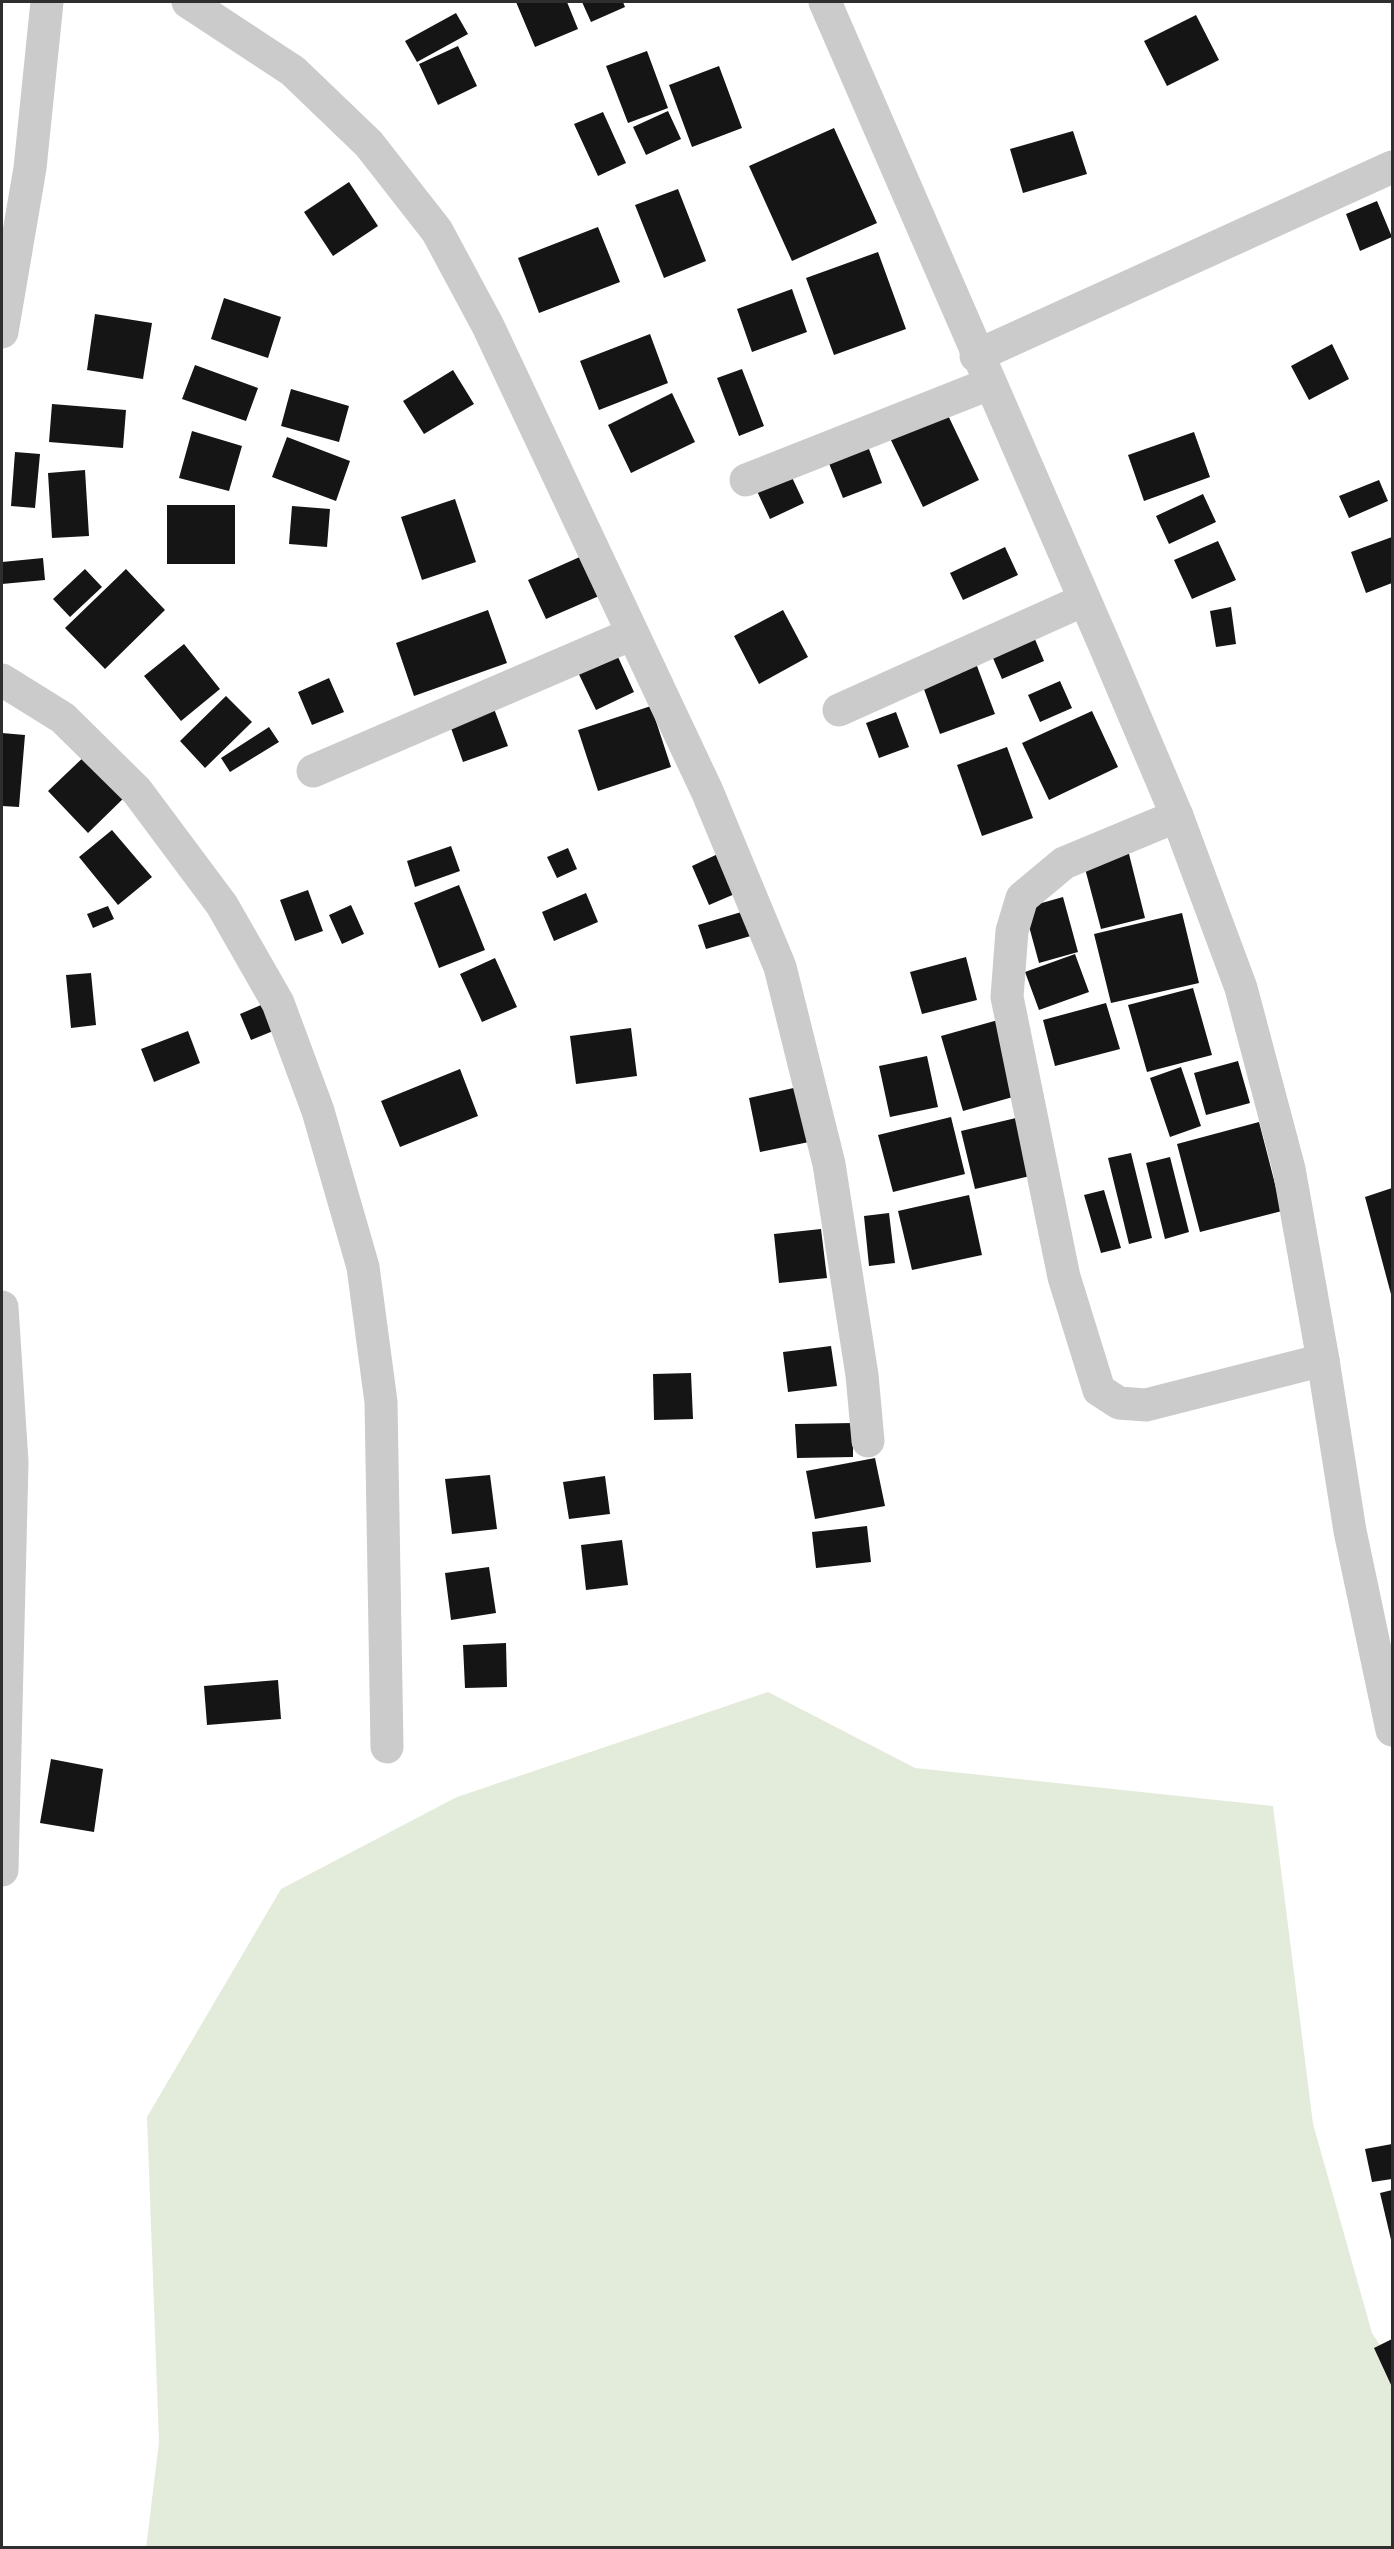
<!DOCTYPE html>
<style>
body{margin:0}
#map{position:relative;width:1394px;height:2549px;overflow:hidden;background:#fff;font-family:Roboto,sans-serif}
canvas{display:block}
.frame{position:absolute;inset:0;border:3px solid #2e2e2e;pointer-events:none}
</style>
<div id="map">
<canvas width="1394" height="2549"></canvas>
<div class="frame"></div>
</div>
<script>
const ctx = document.querySelector('canvas').getContext('2d');
ctx.lineJoin = 'round';
function paint(path, color) { ctx.fillStyle = color; ctx.fill(path, 'evenodd'); }
const toPath = rows => new Path2D(rows.map(r => 'M' + r).join(''));
function stroke(path, color, width, dash) { ctx.strokeStyle = color; ctx.lineWidth = width; ctx.lineCap = dash ? 'butt' : 'round'; ctx.setLineDash(dash || []); ctx.stroke(path); }
paint(toPath([
 [768,1692,915,1768,1273,1806,1313,2124,1372,2333,1392,2363,1392,2547,146,2548,159,2442,147,2117,281,1889,457,1797]
]), '#e3ebdb');
paint(toPath([
 [516,2,567,2,578,29,535,47],
 [582,2,623,2,625,7,591,22],
 [456,13,468,34,417,62,405,41],
 [1196,15,1219,60,1167,86,1144,41],
 [458,46,477,86,438,105,419,64],
 [647,51,668,108,628,123,606,66],
 [719,66,742,128,692,147,669,85],
 [668,111,681,139,646,155,633,127],
 [603,112,626,163,598,176,574,124],
 [834,128,877,223,792,261,749,166],
 [1073,131,1087,174,1023,193,1010,149],
 [349,182,378,226,333,256,304,212],
 [678,189,706,261,664,278,635,205],
 [1377,201,1392,237,1360,251,1346,214],
 [598,227,620,282,539,313,518,258],
 [878,252,906,329,834,355,806,278],
 [792,289,807,332,752,352,737,309],
 [224,298,281,317,268,358,211,339],
 [95,314,152,323,143,379,87,370],
 [650,334,668,383,599,410,580,361],
 [1332,344,1349,379,1309,400,1291,366],
 [195,365,258,388,246,421,182,399],
 [742,369,764,426,739,436,717,378],
 [453,370,474,404,424,434,403,401],
 [291,389,349,406,339,442,281,426],
 [672,393,695,442,631,473,608,425],
 [52,404,126,410,123,448,49,442],
 [945,409,979,480,923,507,889,436],
 [192,431,242,446,229,491,179,478],
 [1194,432,1210,477,1144,501,1128,455],
 [864,436,882,483,843,498,824,451],
 [287,437,350,461,336,501,272,477],
 [15,452,40,454,35,508,11,506],
 [85,470,89,536,52,538,48,473],
 [789,471,804,503,770,519,755,487],
 [1379,480,1388,501,1349,518,1339,496],
 [1203,494,1216,522,1169,544,1156,516],
 [455,499,476,562,422,580,401,517],
 [167,505,235,505,235,564,167,564],
 [292,506,330,509,327,547,289,544],
 [1392,537,1392,583,1366,593,1351,552],
 [1218,541,1236,580,1192,599,1174,560],
 [1005,547,1018,575,963,600,950,573],
 [582,556,599,596,546,619,528,580],
 [43,558,45,580,2,584,2,562],
 [85,569,102,587,70,617,53,599],
 [126,569,165,610,105,669,65,628],
 [1231,607,1236,644,1216,647,1210,611],
 [488,610,507,663,414,696,396,643],
 [783,610,808,657,759,684,734,636],
 [1032,632,1044,661,1002,679,989,649],
 [184,644,220,689,181,721,144,676],
 [613,646,634,692,596,710,574,664],
 [974,658,995,714,940,734,920,678],
 [329,678,344,712,312,725,298,692],
 [1060,681,1072,708,1040,722,1028,695],
 [226,696,252,722,205,768,180,741],
 [490,698,508,746,463,762,446,714],
 [651,706,671,767,598,791,578,730],
 [1092,711,1118,767,1049,800,1022,743],
 [896,712,909,747,879,758,866,723],
 [269,727,279,742,230,772,221,758],
 [2,733,25,735,19,807,2,806],
 [1007,747,1033,818,982,836,957,765],
 [90,751,130,792,88,833,48,791],
 [112,830,152,877,118,905,79,857],
 [451,846,460,871,415,887,407,861],
 [568,848,577,869,557,878,547,857],
 [1128,850,1145,918,1101,929,1083,861],
 [720,853,737,893,709,905,692,866],
 [459,885,485,950,439,968,414,903],
 [308,890,323,931,295,941,280,900],
 [586,893,598,922,554,941,542,912],
 [1063,897,1078,952,1039,963,1024,908],
 [351,905,364,934,342,944,329,915],
 [108,906,114,919,93,928,87,914],
 [748,910,754,935,706,949,698,925],
 [1182,913,1199,983,1111,1003,1094,934],
 [1075,954,1089,992,1039,1010,1025,972],
 [966,957,977,1000,922,1014,910,972],
 [495,958,517,1007,482,1022,460,974],
 [91,973,96,1025,71,1028,66,975],
 [1193,988,1212,1055,1147,1072,1128,1005],
 [268,1002,278,1029,251,1040,240,1014],
 [1106,1003,1120,1049,1055,1066,1043,1020],
 [998,1020,1020,1095,963,1111,941,1036],
 [631,1028,637,1076,576,1084,570,1036],
 [188,1031,200,1063,154,1082,141,1049],
 [927,1056,938,1107,890,1117,879,1066],
 [1238,1061,1250,1103,1206,1115,1194,1073],
 [1181,1067,1201,1126,1170,1137,1150,1078],
 [460,1069,478,1116,400,1147,381,1101],
 [798,1087,809,1142,760,1152,749,1098],
 [951,1117,965,1174,893,1192,878,1135],
 [1016,1118,1030,1176,975,1189,961,1131],
 [1259,1122,1282,1211,1200,1232,1177,1144],
 [1131,1153,1152,1238,1129,1244,1108,1158],
 [1170,1157,1189,1232,1165,1239,1146,1163],
 [1392,1188,1392,1298,1365,1197],
 [1104,1190,1121,1248,1101,1253,1084,1195],
 [969,1195,982,1255,912,1270,898,1211],
 [889,1213,895,1263,869,1266,864,1216],
 [821,1229,827,1278,779,1283,774,1234],
 [831,1346,837,1386,788,1392,783,1352],
 [691,1373,693,1419,654,1420,653,1374],
 [853,1423,853,1457,797,1458,795,1424],
 [875,1458,885,1506,815,1519,806,1471],
 [490,1475,497,1529,452,1534,445,1479],
 [605,1476,610,1514,569,1519,563,1482],
 [867,1526,871,1562,816,1568,812,1532],
 [622,1540,628,1585,586,1590,581,1545],
 [489,1567,496,1613,451,1620,445,1573],
 [506,1643,507,1687,465,1688,463,1645],
 [278,1680,281,1719,207,1725,204,1686],
 [51,1759,103,1769,94,1832,40,1823],
 [1392,2144,1392,2179,1372,2182,1365,2149],
 [1392,2190,1392,2244,1380,2193],
 [1392,2339,1392,2387,1374,2348]
]), '#151515');
stroke(toPath([
 [188,2,293,71,369,144,437,231,488,326,707,791,780,967,829,1164,862,1375,868,1441],
 [976,356,1392,167],
 [746,480,989,384],
 [2,680,63,718,137,791,222,905,278,1003,318,1111,363,1267,381,1402,387,1747],
 [839,710,1084,600],
 [313,771,632,634],
 [1177,816,1064,863,1022,898,1012,931,1007,997,1064,1277,1099,1390,1119,1403,1146,1405,1323,1360]
]), '#cbcbcb', 33);
stroke(toPath([
 [825,2,1104,644,1177,816,1241,988,1289,1169,1323,1360,1350,1531,1392,1730],
 [2,332,30,168,47,2],
 [2,1307,12,1462,2,1870]
]), '#cbcbcb', 33);
</script>
